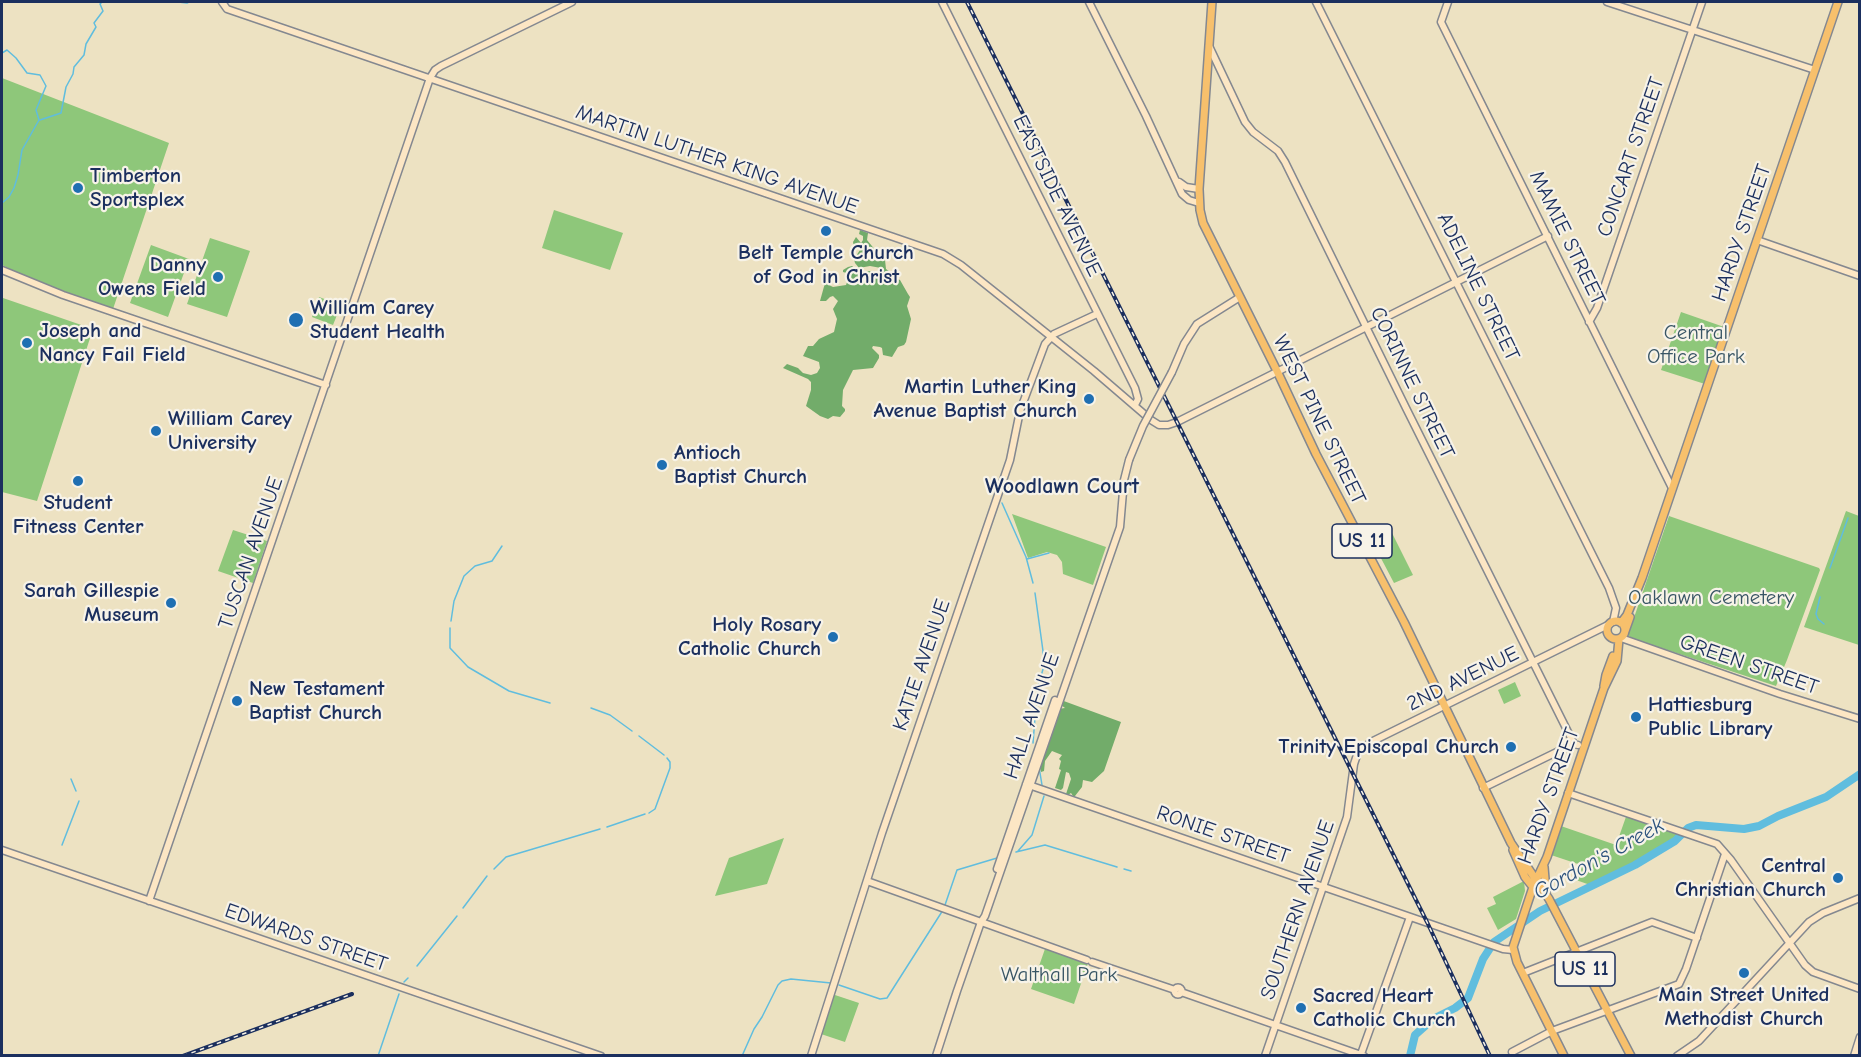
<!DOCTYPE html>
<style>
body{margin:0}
#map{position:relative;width:1861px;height:1057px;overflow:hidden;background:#ede2c2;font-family:"Comic Neue",sans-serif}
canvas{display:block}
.frame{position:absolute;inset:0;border:3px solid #1b2f5e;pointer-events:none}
</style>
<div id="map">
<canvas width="1861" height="1057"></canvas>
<div class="frame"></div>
</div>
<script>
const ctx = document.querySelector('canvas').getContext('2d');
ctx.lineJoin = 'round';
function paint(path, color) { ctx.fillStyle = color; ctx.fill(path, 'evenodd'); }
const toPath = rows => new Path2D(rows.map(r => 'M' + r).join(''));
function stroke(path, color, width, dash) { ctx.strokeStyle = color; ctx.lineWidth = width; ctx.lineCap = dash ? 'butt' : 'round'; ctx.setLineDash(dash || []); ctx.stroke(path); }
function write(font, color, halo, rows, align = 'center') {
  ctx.font = font + ' "Comic Neue",sans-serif'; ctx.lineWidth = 4.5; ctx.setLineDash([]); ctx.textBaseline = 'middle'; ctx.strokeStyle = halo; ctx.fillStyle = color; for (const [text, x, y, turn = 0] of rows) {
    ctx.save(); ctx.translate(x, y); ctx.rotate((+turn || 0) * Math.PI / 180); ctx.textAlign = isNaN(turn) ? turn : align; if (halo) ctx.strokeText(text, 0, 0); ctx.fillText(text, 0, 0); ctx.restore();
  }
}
paint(toPath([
 [2,78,169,143,113,309,28,278,2,265],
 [554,210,623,233,610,270,542,248],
 [210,238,250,251,227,317,187,304],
 [151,245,189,259,168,317,130,303],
 [319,297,341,305,333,325,312,317],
 [3,298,93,329,37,501,2,492],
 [1681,312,1727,328,1708,385,1661,370],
 [1846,511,1859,516,1859,645,1804,627],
 [1012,514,1106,547,1093,585,1063,574,1062,562,1057,555,1047,552,1028,558],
 [1669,516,1819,568,1820,570,1787,660,1776,686,1631,638,1628,635],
 [233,530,267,541,253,583,218,571],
 [1392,533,1413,575,1394,583,1373,543],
 [1515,682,1521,696,1504,704,1498,690],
 [1627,814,1684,832,1675,841,1635,865,1593,886,1576,880,1581,865,1548,854,1558,825,1616,845],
 [784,838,767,884,715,896,729,858],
 [1524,881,1525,891,1516,919,1498,930,1487,908,1496,904,1493,897],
 [1046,946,1088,963,1074,1004,1031,989],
 [832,994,859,1003,845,1042,818,1033]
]), '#8ec77a');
paint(toPath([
 [860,230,868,233,867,240,876,251,881,253,880,257,885,260,886,269,893,274,894,277,900,280,908,294,910,297,907,306,911,319,906,342,904,345,898,347,892,357,883,355,882,348,880,347,873,346,872,348,879,355,879,358,873,368,853,370,843,390,842,406,845,409,845,411,840,417,833,416,828,419,820,416,806,406,811,390,811,382,808,379,783,368,787,364,798,368,803,373,811,375,817,373,820,368,819,362,803,356,808,346,813,346,819,339,834,332,837,319,833,309,838,301,833,296,830,297,826,301,820,301,825,283,833,287,846,285,850,274,843,272,843,270,848,267,852,266,860,272,870,271,884,274,881,268,870,266,859,268,855,263,854,259,860,250,859,248,854,247,853,242,856,237,861,243,863,240,863,236,859,234],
 [1061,700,1121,722,1104,771,1092,782,1083,780,1082,787,1075,796,1073,796,1071,793,1068,795,1066,794,1071,779,1069,773,1066,772,1063,788,1061,790,1055,788,1061,770,1059,769,1061,761,1059,759,1062,755,1052,751,1045,761,1044,771,1041,772,1039,762,1058,709,1065,708,1061,705]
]), '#72ac6a');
stroke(toPath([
 [178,2,187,3,189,2],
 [2,53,7,50,16,58,27,73,40,75,46,86,36,110,39,120,22,150,18,175,14,188,9,197,2,203],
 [40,120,61,113,66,87,73,74,74,67,84,55,86,44,96,27,94,23,103,11,100,4,102,2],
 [1002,503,1026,557,1033,583],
 [1027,559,1049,553],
 [1830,568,1848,518],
 [1035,593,1043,651,1043,669,1039,684],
 [1820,597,1816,614,1818,619,1824,624],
 [451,621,454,601,464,576,475,566,492,561,502,546],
 [450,628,450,648,468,667,509,691,550,703],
 [591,708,610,715,632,731],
 [639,736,664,755],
 [1033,743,1037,692],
 [1039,767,1042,785],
 [71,779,76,791],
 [649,813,655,809,670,768,670,762,667,758],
 [607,827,645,814],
 [62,845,79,801],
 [1018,851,1032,835,1044,796],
 [1016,852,1045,845,1117,867],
 [494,869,506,857,600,829],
 [1124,869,1131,871],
 [945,905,957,870,997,858],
 [463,908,487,876],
 [417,966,457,916],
 [404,982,408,978],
 [839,985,880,999,887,998,943,910],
 [378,1056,399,994],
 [742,1056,754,1029,762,1017,778,985,782,981,791,979,831,983]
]), '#60bdde', 1.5);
stroke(toPath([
 [1410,1056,1415,1035,1433,1019,1455,1008,1468,998,1483,959,1494,942,1540,911,1635,865,1675,841,1688,828,1696,825,1744,829,1759,826,1778,816,1826,797,1860,774]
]), '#60bdde', 8);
const secondary = toPath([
 [222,2,227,9,943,254,961,265,1094,371,1151,420,1159,425,1168,425,1177,422,1548,236],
 [942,2,1135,388,1138,399,1135,405],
 [1089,2,1146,116,1182,194,1189,200,1199,203],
 [1316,2,1609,588,1616,608,1613,622],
 [1448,2,1441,22,1672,488],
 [1607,2,1815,70],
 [1209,46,1245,122,1253,132,1278,151,1285,162,1406,408,1574,744],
 [1179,182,1186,187,1199,189],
 [1757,240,1860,276],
 [2,270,63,295,326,385],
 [1589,322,1597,308,1702,2],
 [1172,372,1184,344,1197,324,1240,297],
 [1621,638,1780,694,1860,719],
 [1026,784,1503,949,1513,950],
 [1483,788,1565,748,1574,744,1578,745],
 [1568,793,1717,844,1731,860,1805,965,1813,972,1860,989],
 [2,850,601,1056],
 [997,869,1055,700],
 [867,881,1087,960],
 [149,901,430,78,435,70,441,66,572,2],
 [1092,962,1175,990],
 [1523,973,1652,922,1697,938],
 '1174.5 991a3.5 3.5 0 1 1 7 0a3.5 3.5 0 1 1-7 0Z',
 [1181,992,1364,1056],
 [1512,1052,1552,1031,1679,984,1686,969,1725,854],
 [1361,1054,1410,917],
 [811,1056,882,833,1010,460,1020,411,1045,344,1054,334,1097,314],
 [936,1056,957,991,981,922,985,916,1120,527,1124,480,1129,460],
 [1265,1056,1347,817,1354,764,1358,752,1371,742,1610,624],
 [1677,1056,1699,1041,1809,922,1823,913,1860,898],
 [1854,1056,1860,1037]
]);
const primary = toPath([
 [1212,2,1199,189,1200,210,1203,223,1277,371,1316,454,1404,622,1511,843,1549,899,1631,1056],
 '1607 630a9 9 0 1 1 18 0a9 9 0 1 1-18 0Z',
 [1621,623,1627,615,1642,578,1838,2],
 [1625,631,1630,617],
 [1604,686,1606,675,1613,656],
 [1513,850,1525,877,1533,887],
 [1544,867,1546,891],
 [1564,1056,1517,962,1513,947,1533,887,1547,857,1604,688,1617,661,1619,639]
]);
stroke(secondary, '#848890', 9);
stroke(primary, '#848890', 10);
stroke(secondary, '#fce6c4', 6);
stroke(primary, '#f7c06c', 7);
const rail = toPath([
 [967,2,1427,922,1490,1056],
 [183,1056,352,994]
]);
stroke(rail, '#1b2f5e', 4);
stroke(rail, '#f7f3e8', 1.5, [4.5]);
const secondaryBridge = toPath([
 [1129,460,1143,426,1172,372]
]);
stroke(secondaryBridge, '#848890', 9, []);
stroke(secondaryBridge, '#fce6c4', 6);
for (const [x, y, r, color] of [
 [78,188,6,"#1f6fb2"],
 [826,231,6,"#1f6fb2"],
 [218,277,6,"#1f6fb2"],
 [296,320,8,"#1f6fb2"],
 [27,343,6,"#1f6fb2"],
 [1089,399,6,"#1f6fb2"],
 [156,431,6,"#1f6fb2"],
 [662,465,6,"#1f6fb2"],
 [78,481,6,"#1f6fb2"],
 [171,603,6,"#1f6fb2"],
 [833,637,6,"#1f6fb2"],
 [237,701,6,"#1f6fb2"],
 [1636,717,6,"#1f6fb2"],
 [1511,747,6,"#1f6fb2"],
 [1838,878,6,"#1f6fb2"],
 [1744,973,6,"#1f6fb2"],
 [1301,1008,6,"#1f6fb2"]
]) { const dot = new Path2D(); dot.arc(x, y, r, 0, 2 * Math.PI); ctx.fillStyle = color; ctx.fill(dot); stroke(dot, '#f7f3e8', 2); }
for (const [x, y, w] of [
 [1362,541,60],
 [1585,969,60]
]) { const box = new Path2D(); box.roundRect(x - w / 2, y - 17, w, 34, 4.5); ctx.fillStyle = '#f7f3e8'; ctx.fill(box); stroke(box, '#1b2f5e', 1.5); }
write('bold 20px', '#1b2f5e', null, [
 ["US 11",1362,541],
 ["US 11",1585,969]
]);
write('21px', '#1b2f5e', '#f7f3e8', [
 ["CONCART STREET",1631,157,-71],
 ["MARTIN LUTHER KING AVENUE",717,160,19],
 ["EASTSIDE AVENUE",1057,196,64],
 ["HARDY STREET",1742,233,-71],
 ["MAMIE STREET",1567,238,64],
 ["ADELINE STREET",1478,287,64],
 ["CORINNE STREET",1412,383,64],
 ["WEST PINE STREET",1319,420,64],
 ["TUSCAN AVENUE",251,553,-71],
 ["KATIE AVENUE",922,665,-71],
 ["GREEN STREET",1749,665,19],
 ["2ND AVENUE",1463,679,-26],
 ["HALL AVENUE",1032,716,-71],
 ["HARDY STREET",1549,796,-70],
 ["RONIE STREET",1223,835,19],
 ["SOUTHERN AVENUE",1298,910,-71],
 ["EDWARDS STREET",306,938,19]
]);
write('bold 21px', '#1b2f5e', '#f7f3e8', [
 ["Timberton",90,176],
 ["Sportsplex",90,200],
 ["Belt Temple Church",826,253,"center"],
 ["of God in Christ",826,277,"center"],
 ["Danny",206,265,"right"],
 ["Owens Field",206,289,"right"],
 ["William Carey",310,308],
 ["Student Health",310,332],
 ["Joseph and",39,331],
 ["Nancy Fail Field",39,355],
 ["Martin Luther King",1077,387,"right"],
 ["Avenue Baptist Church",1077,411,"right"],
 ["William Carey",168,419],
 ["University",168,443],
 ["Antioch",674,453],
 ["Baptist Church",674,477],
 ["Student",78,503,"center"],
 ["Fitness Center",78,527,"center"],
 ["Sarah Gillespie",159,591,"right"],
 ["Museum",159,615,"right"],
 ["Holy Rosary",821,625,"right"],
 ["Catholic Church",821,649,"right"],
 ["New Testament",249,689],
 ["Baptist Church",249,713],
 ["Hattiesburg",1648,705],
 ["Public Library",1648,729],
 ["Trinity Episcopal Church",1499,747,"right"],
 ["Central",1826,866,"right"],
 ["Christian Church",1826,890,"right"],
 ["Main Street United",1744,995,"center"],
 ["Methodist Church",1744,1019,"center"],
 ["Sacred Heart",1313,996],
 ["Catholic Church",1313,1020]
], 'left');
write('21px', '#385565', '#f7f3e8', [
 ["Central",1696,333],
 ["Office Park",1696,357],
 ["Oaklawn Cemetery",1711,598],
 ["Walthall Park",1059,975]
]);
write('bold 22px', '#1b2f5e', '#f7f3e8', [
 ["Woodlawn Court",1062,487]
]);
write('italic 22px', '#2c527e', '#f7f3e8', [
 ["Gordon's Creek",1599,859,-29]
]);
</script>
